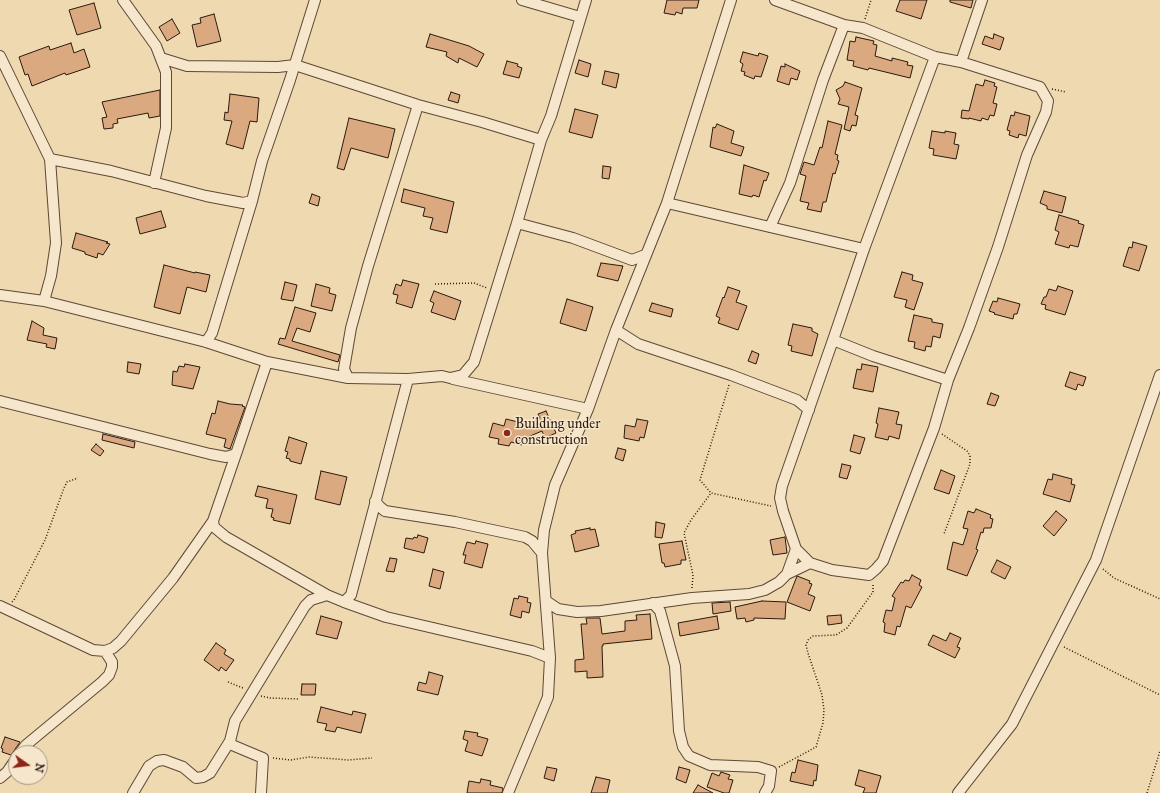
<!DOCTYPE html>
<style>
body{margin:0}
#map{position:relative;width:1160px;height:793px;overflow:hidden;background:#efd9b0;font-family:"IM FELL Great Primer",serif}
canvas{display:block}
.north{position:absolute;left:8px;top:745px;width:40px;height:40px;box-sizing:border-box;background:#f5e6cc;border:1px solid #a49480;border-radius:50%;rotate:104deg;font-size:11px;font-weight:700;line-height:16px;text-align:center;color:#2b190e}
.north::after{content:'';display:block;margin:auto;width:14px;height:18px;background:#8f2418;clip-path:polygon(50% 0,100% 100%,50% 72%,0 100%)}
</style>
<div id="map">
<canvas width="1160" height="793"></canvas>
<div class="north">N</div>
</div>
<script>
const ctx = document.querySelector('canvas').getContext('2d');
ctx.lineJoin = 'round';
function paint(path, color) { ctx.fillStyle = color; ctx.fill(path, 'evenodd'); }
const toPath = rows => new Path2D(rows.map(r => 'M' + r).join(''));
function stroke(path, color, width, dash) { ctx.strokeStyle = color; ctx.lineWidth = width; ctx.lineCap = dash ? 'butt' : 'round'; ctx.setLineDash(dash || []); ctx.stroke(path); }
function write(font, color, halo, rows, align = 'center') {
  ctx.font = font + ' "IM FELL Great Primer",serif'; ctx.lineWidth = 3; ctx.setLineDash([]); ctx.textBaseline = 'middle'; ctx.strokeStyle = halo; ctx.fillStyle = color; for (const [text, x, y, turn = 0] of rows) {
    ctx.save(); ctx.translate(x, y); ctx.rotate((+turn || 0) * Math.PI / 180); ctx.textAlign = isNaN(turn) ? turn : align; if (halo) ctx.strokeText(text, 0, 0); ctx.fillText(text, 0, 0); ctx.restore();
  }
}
const building = toPath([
 [667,0,699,0,697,8,683,8,682,14,676,12,675,15,664,13,667,0],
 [900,0,927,0,921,19,896,11,900,0],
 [950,0,973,0,971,8,950,2,950,0],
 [94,3,101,28,77,35,69,10,94,3],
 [214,14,221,41,197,47,192,25,201,23,200,18,214,14],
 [172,19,180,33,167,41,159,27,172,19],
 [430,34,469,46,484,54,477,67,459,58,458,63,446,56,447,52,426,47,430,34],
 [994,34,1004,38,1000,50,982,44,985,36,993,39,994,34],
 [856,37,874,41,873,44,877,45,875,56,892,61,892,58,908,62,907,65,913,66,910,78,869,68,868,70,853,66,854,61,847,60,850,41,855,42,856,37],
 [71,43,74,53,84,49,90,67,66,75,65,73,32,86,28,74,25,75,19,57,49,46,50,50,71,43],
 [743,52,758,56,759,53,768,56,761,77,755,76,754,79,744,75,745,72,741,71,743,64,740,62,743,52],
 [579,60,591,64,588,77,575,73,579,60],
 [507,61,518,64,517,66,522,68,519,78,503,74,507,61],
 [785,64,800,71,797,80,791,78,789,85,777,81,781,66,785,67,785,64],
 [605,71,619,74,616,88,602,84,605,71],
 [985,80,995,83,994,86,997,87,993,103,997,104,994,116,990,115,988,120,982,118,981,121,969,118,969,119,961,118,962,110,969,111,976,84,983,86,985,80],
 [845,82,862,88,855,115,858,116,856,126,852,125,850,131,844,129,849,107,838,104,840,99,836,90,843,86,845,82],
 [160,90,160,116,149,118,148,113,117,119,118,123,113,124,113,128,104,129,102,118,107,117,102,102,160,90],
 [451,92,460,95,458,103,448,100,451,92],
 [230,94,259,98,257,122,250,121,243,149,226,144,232,121,224,120,225,112,228,113,230,94],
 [575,109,598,115,592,138,569,132,575,109],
 [1015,112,1030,116,1026,136,1019,134,1018,138,1009,135,1010,131,1007,130,1011,115,1014,116,1015,112],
 [349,118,395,129,388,158,351,148,344,170,337,168,349,118],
 [828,121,842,125,835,154,838,155,837,160,839,161,835,174,833,173,826,202,823,202,821,212,807,209,809,203,800,201,806,176,800,174,804,162,814,165,820,147,822,148,828,121],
 [717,124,734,131,731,143,744,147,741,156,710,147,713,127,715,128,717,124],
 [932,131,945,133,945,131,956,133,954,144,959,145,956,159,933,155,934,149,929,148,932,131],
 [744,165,769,173,766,181,764,180,759,197,753,195,752,197,739,194,744,165],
 [603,166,611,167,609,179,602,178,603,166],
 [404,189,454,202,447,233,430,229,433,218,423,216,425,208,401,202,404,189],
 [1044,191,1066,197,1062,213,1047,209,1047,206,1040,203,1044,191],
 [312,194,320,197,318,206,309,203,312,194],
 [161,211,166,227,140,234,136,218,161,211],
 [1059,215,1079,221,1078,223,1084,225,1078,247,1070,245,1069,248,1055,244,1059,232,1055,230,1059,215],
 [76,233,108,242,106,243,110,244,103,255,98,253,97,258,85,254,85,252,72,248,76,233],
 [1133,242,1147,246,1139,271,1123,266,1129,247,1132,248,1133,242],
 [601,263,623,266,618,281,597,276,601,263],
 [164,265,195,273,195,272,210,275,206,292,187,287,180,314,154,307,164,265],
 [902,272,913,275,912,280,923,283,914,310,905,307,907,300,894,297,902,272],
 [403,280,419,284,412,308,396,303,398,295,393,294,396,284,401,286,403,280],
 [285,282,297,285,293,301,281,299,285,282],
 [316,284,330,288,329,293,336,295,332,311,311,306,316,284],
 [1058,286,1073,291,1065,315,1045,309,1046,305,1041,304,1044,297,1046,297,1049,289,1056,291,1058,286],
 [728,287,740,291,736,302,747,306,738,330,718,323,720,318,716,316,723,297,724,298,728,287],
 [434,291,461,301,455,320,431,312,434,303,430,301,434,291],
 [998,298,1020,304,1017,314,1014,314,1013,319,994,314,995,313,989,311,993,301,997,302,998,298],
 [567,299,593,307,586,331,560,323,567,299],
 [652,303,673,309,671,317,649,311,652,303],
 [295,307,316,313,310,332,297,328,292,341,340,355,338,362,278,344,280,338,285,339,295,307],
 [914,315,932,319,932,322,943,324,940,338,933,336,931,347,926,346,925,351,914,348,915,342,908,341,914,315],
 [32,321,44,328,43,335,57,338,55,349,46,347,47,344,27,340,32,321],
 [793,324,812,328,812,331,818,334,812,356,791,351,792,346,788,345,793,324],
 [752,351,759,354,756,364,748,361,752,351],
 [128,362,141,364,139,374,127,372,128,362],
 [185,364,200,367,193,389,172,385,173,371,177,372,179,366,184,367,185,364],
 [862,364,878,367,873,392,853,388,857,369,861,370,862,364],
 [1070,372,1086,377,1083,386,1078,384,1076,390,1065,386,1070,372],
 [991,393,999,396,995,406,987,404,991,393],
 [218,401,230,404,243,405,242,406,245,407,230,449,224,447,226,439,206,434,212,413,215,414,218,401],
 [879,408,899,412,896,424,902,425,899,439,889,436,888,440,875,437,878,424,876,423,879,408],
 [546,411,556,433,545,438,542,431,523,439,522,445,511,442,509,446,498,444,499,439,489,437,493,423,504,426,506,419,526,424,540,418,538,414,546,411],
 [637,419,648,421,644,438,640,437,639,441,624,438,625,425,635,427,637,419],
 [103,434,135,442,134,448,102,440,103,434],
 [854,435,865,438,860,454,850,451,854,435],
 [289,437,307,443,301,464,290,461,290,459,286,458,288,452,285,451,289,437],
 [96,444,104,451,100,456,91,450,96,444],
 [618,448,626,450,623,461,615,458,618,448],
 [842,464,851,466,847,479,839,477,842,464],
 [941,470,955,476,949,494,934,489,941,470],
 [321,471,347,477,340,505,315,499,321,471],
 [1053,474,1072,479,1071,484,1075,485,1070,502,1043,494,1048,479,1052,480,1053,474],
 [258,486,297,495,290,524,273,520,274,518,271,517,273,509,266,508,268,499,255,496,258,486],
 [976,509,991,515,990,518,993,519,991,528,984,528,983,533,981,532,976,549,978,550,967,576,947,569,953,542,963,545,968,529,963,528,968,511,974,513,976,509],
 [1056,511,1067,520,1054,536,1043,526,1056,511],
 [656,522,665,524,662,538,655,537,656,522],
 [590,528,590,530,595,529,599,546,575,552,571,535,576,533,575,531,590,528],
 [418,535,428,538,424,553,404,548,406,538,413,539,414,537,417,538,418,535],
 [785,537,787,553,773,555,770,540,785,537],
 [476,541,488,544,482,568,464,563,466,555,463,555,467,542,475,544,476,541],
 [682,541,686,560,681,560,681,564,665,567,664,563,662,563,659,544,682,541],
 [390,558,397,559,394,572,386,571,390,558],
 [997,560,1011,567,1005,579,991,572,997,560],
 [433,569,444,572,440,589,429,586,433,569],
 [912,575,921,580,919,585,922,587,911,608,906,606,900,627,897,626,895,635,884,632,885,623,883,622,886,610,892,611,895,598,892,596,901,582,903,583,905,580,909,581,912,575],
 [797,576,810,581,809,583,812,584,808,594,815,597,810,611,787,602,797,576],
 [519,596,528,598,527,602,531,603,529,613,522,611,521,618,510,615,514,598,518,599,519,596],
 [762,601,786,602,785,619,754,618,754,620,746,622,745,618,737,619,735,607,762,601],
 [730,602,731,611,713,614,712,603,730,602],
 [650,614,652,639,603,644,603,646,602,646,603,677,587,678,587,671,575,672,575,660,584,659,581,624,587,624,586,618,600,618,602,634,625,631,625,621,637,620,636,615,650,614],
 [841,615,842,623,828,625,827,616,841,615],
 [321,616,342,622,337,639,316,634,321,616],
 [717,616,719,629,680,636,678,623,717,616],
 [950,633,961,638,957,647,960,648,955,658,928,645,933,635,946,641,950,633],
 [216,643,226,650,224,654,234,660,226,671,221,667,219,671,204,660,216,643],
 [429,672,443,676,438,695,417,690,419,682,426,684,429,672],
 [302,684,316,684,315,695,301,695,302,684],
 [321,707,352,715,353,711,366,714,361,733,337,727,335,732,325,730,327,724,317,722,321,707],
 [465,731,478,733,477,736,488,739,482,756,465,751,468,741,463,739,465,731],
 [5,737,20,742,11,755,2,752,3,749,1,748,5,737],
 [798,760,818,765,816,781,814,780,813,786,790,781,792,772,795,773,798,760],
 [547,767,557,769,554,781,544,778,547,767],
 [679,767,690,770,686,783,676,779,679,767],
 [859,770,881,776,876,793,863,793,865,788,855,785,859,770],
 [721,772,730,775,728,779,733,780,729,793,724,793,707,787,712,773,719,776,721,772],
 [596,777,610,780,607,793,591,793,596,777],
 [481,779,491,781,490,785,503,788,502,793,467,793,469,781,480,783,481,779],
 [698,785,713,793,693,793,698,785]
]);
paint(building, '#dba97f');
stroke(building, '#2b190e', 1);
const minor = toPath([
 [123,0,156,46,166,72,166,128,154,183],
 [522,0,580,17],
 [775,0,844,25,863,28,935,57,961,62,1040,87,1048,101,1046,112,1027,155,998,247,969,328,948,380,934,428,883,561,876,569,869,575,832,570,810,563,796,549,783,511,780,498,782,486,833,340,864,249,935,57],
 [0,56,50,159,56,243,51,276,44,301],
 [161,58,187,66,278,67,295,65,418,105,482,122,541,140],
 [961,62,982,0],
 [50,159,111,171,206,196,243,203,252,201],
 [667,203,864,249],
 [517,223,573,238,632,260,645,255],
 [770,227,790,183,823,80,844,25],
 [0,295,44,301,206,342,267,362,348,378,408,379,442,376,450,378,463,375,474,362,517,223,541,140,551,116,586,0],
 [616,330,638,344,731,375,797,400,809,410],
 [833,340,873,356,948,380],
 [206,342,212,333,252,201,262,161,290,80,315,0],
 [348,378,344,369,351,328,368,266,418,105],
 [453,379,588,409],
 [0,401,210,454,226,457,236,454,267,362],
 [236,454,213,521,214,527,226,537,327,595],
 [375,501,380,507,385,511,455,522,525,537,532,541,542,553],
 [787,574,796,549],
 [546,601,558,609,577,612,601,611,692,598,749,594,765,590,779,582,787,574,810,563],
 [344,602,386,617,532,651,550,658],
 [653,603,660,611,675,666,679,731,683,747,689,756,710,765,758,767,771,771,769,786,765,793],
 [0,606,93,650,105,651,113,648,121,641,173,578,213,521],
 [20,753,26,745,102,682,109,675,112,667,112,662,105,651],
 [0,778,7,772,16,759],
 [133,793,149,766,157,761,164,760,183,767,196,778,203,777,210,773,230,741],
 [261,793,263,758,232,745,230,741,235,721,305,606,311,600,327,595,344,602,351,595,408,379],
 [508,793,548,697,550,658,542,553,544,530,555,485,588,409,616,330,667,203,731,0],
 [958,793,1012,724,1096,560,1160,375]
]);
stroke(minor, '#5c4936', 12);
stroke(toPath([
 [865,19,871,0],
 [1052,89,1066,92],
 [435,284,474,283,487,288],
 [729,385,700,480,711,493,771,506],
 [942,434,967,451,970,456,970,464,944,534],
 [1103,569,1114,578,1160,599],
 [692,588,693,575,684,533,691,520,711,493],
 [12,602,14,600,45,540,64,488,67,482,78,478],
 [1064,647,1160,695],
 [228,682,243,688],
 [261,696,270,698,299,699],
 [273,758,291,760,309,757,349,760,372,758],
 [779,767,816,747,823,723,824,710,822,695,808,653,806,645,808,640,813,636,836,635,847,628,873,592,873,583],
 [1147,793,1160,751]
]), '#2b190e', 1.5, [1, 2]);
stroke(minor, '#f5e6cc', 10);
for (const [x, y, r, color] of [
 [507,433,4,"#8f2418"]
]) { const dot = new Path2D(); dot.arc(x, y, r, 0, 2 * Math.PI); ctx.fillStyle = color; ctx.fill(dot); stroke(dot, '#f5e6cc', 1.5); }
write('14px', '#2b190e', '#f5e6cc', [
 ["Building under",515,425],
 ["construction",515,441]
], 'left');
</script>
